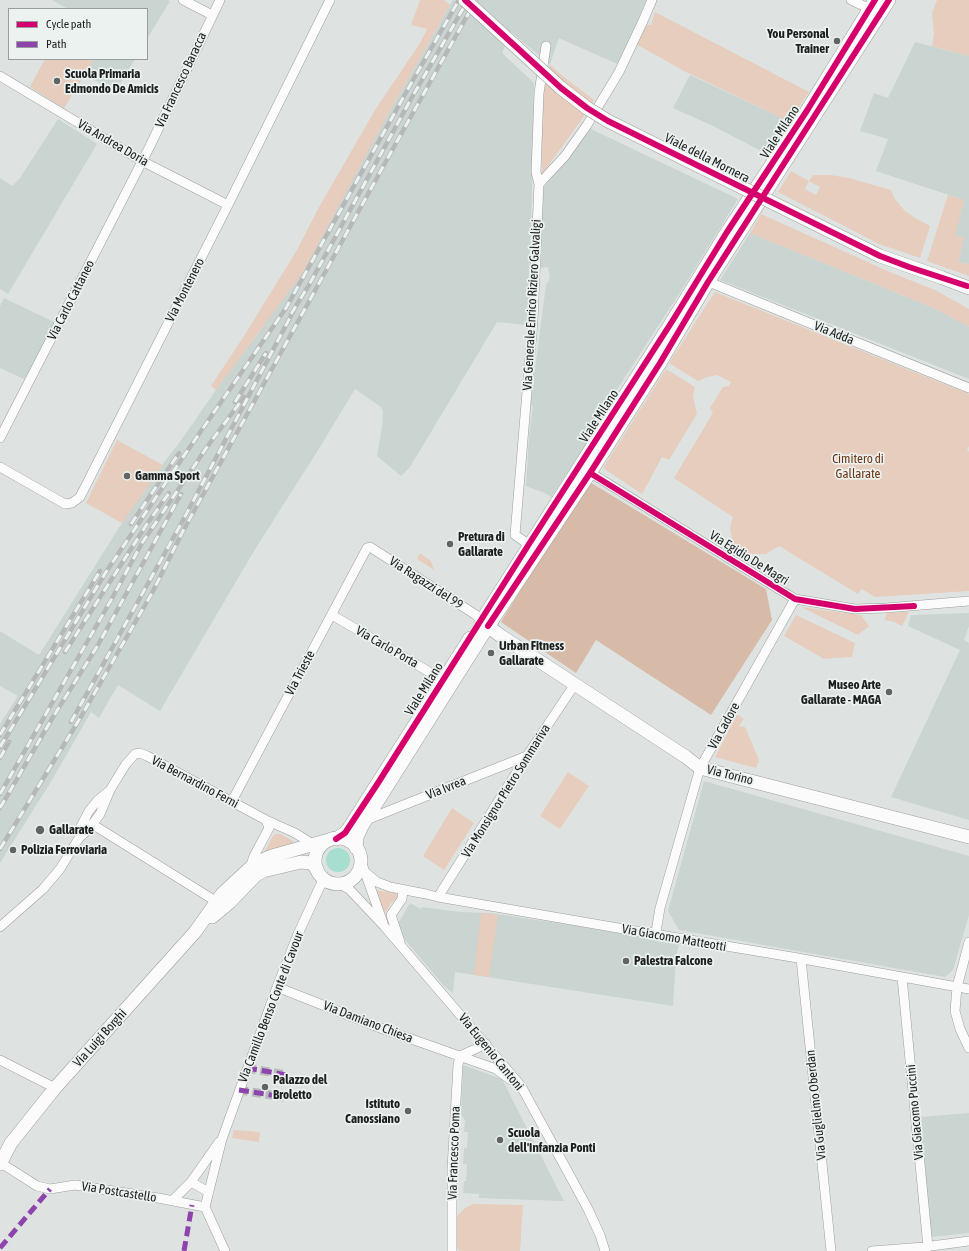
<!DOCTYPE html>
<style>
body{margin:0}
#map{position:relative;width:969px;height:1251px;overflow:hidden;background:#dee3e1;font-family:"Asap Condensed",sans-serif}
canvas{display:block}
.legend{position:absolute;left:8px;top:8px;width:140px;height:52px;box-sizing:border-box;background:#ebf2f0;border:1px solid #999e9c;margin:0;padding:5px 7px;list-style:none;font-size:12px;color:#1d1f1f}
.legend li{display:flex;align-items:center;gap:8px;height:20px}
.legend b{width:20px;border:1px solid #999e9c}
</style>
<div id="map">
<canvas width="969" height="1251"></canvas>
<ul class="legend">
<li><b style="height:5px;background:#d6006c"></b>Cycle path</li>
<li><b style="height:5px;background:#8e44ad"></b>Path</li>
</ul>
</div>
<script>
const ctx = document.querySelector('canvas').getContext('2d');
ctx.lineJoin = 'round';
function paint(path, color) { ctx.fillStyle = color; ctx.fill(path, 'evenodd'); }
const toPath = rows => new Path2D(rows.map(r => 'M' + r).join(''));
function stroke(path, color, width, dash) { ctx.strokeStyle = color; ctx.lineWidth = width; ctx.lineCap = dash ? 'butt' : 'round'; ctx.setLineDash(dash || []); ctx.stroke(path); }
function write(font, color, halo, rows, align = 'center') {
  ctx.font = font + ' "Asap Condensed",sans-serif'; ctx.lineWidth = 3.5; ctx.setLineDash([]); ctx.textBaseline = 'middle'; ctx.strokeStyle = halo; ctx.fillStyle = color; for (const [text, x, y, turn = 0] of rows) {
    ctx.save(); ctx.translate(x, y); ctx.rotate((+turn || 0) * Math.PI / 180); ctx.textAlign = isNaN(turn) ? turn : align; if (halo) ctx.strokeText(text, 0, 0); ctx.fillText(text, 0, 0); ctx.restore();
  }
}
paint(toPath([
 [52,0,167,0,170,1,147,39,147,9,68,9],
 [453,0,646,0,636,25,617,64,559,38,550,64,511,32,502,53,534,83,532,193,527,325,497,322,410,467,401,476,377,456,382,427,383,412,381,407,355,389,320,447,254,551,160,711,118,685,99,718,91,712,52,780,0,863,0,724,18,696,0,686,0,631,39,655,142,491,182,439,227,374,260,331,387,116],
 [915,42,969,56,969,264,958,262,964,237,954,236,964,200,876,171,888,139,860,131,874,93,888,98],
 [45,59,135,59,115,93,85,74,64,108,30,87],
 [690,75,778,116,789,123,769,155,711,125,673,108],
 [58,119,97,144,8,294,0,289,0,178,12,186,20,178],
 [591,129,738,199,681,291,612,397,587,443,551,497,545,493,526,486,529,437,533,406,529,405,532,392,546,285,550,278,548,267,541,268,542,190],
 [750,233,934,308,969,327,969,379,720,280],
 [4,298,54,322,44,344,24,379,0,368,0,306],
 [969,613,969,626,964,640,969,643,969,820,891,797,960,650,908,626,911,615],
 [704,781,969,856,969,915,953,970,945,977,679,930,668,911],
 [410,903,421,909,422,907,461,912,490,913,577,926,679,944,676,956,673,1006,455,972,453,993,444,986,405,940,397,925],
 [463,1065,502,1079,564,1201,479,1198,479,1194,463,1193,464,1181,466,1181,467,1164,463,1164,464,1148,467,1148,468,1132,464,1132,465,1120,461,1115],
 [969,1113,969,1233,932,1237,929,1215,921,1117]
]), '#cad4d1');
paint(toPath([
 [420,0,444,0,450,5,387,116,303,272,216,390,211,386,244,336,297,250,318,209,375,110,420,43,427,29,411,25],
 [937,0,969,0,969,56,932,46,934,34,932,13],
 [655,12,809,92,789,123,778,116,684,71,636,44,645,25,651,25],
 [45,59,94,59,64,108,30,87],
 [550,64,559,73,594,100,580,122,542,174,542,106,543,94],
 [791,171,809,181,813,175,830,175,849,178,891,190,895,199,905,211,917,219,930,226,920,258,879,244,778,192],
 [809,181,820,187,816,195,805,189],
 [948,195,964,200,955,236,964,237,958,262,969,264,969,276,927,261],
 [761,214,892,273,935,290,969,309,969,327,934,308,750,233],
 [715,292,969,394,969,446,967,450,969,452,969,591,875,597,862,589,858,594,779,546,766,554,747,554,733,543,730,528,733,517,674,478,713,413,710,408,723,387,729,386,731,382,717,375,707,377,698,381,669,363],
 [666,369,695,387,693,396,697,414,669,460,662,457,642,494,603,468],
 [117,440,163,465,122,523,86,503],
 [420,553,431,561,434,570,417,559],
 [801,607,861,615,869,626,858,635],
 [909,612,902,626,894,622,885,620,886,613],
 [796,615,855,643,852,657,824,659,784,636],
 [737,714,744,719,739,726,745,727,759,760,756,768,715,757],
 [568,772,589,786,560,829,540,816],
 [452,808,474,823,444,870,423,856],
 [276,834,280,834,293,841,293,844,268,852,265,851,273,836],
 [375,890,395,893,397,895,397,899,391,903,386,912,384,911],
 [481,913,498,915,489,977,474,975],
 [234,1130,260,1132,259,1142,232,1138],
 [474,1204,523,1205,520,1251,460,1251,455,1246,456,1217,465,1208]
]), '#e7cdbd');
paint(toPath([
 [588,481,766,589,772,620,711,715,596,640,576,673,501,622]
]), '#d7baa8');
paint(toPath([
 '326 860a12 12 0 1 1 24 0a12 12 0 1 1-24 0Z'
]), '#a7ded0');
stroke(toPath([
 [247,1068,287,1075],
 [239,1090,284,1097]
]), '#b7bcba', 9, [9, 4.5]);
const street = toPath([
 [183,0,212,15],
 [851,0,870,9],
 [0,76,142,161,228,205],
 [539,184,565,156,587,125,619,72,643,21,652,0],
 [704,280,969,388],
 [0,438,150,146,220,0],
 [0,467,65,504,72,503,80,497,228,205,330,0],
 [586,470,795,599,855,609,886,608,969,601],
 [534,548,515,535,533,320,539,184,536,172,539,93,546,46],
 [332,615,443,680],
 [232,801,367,548,370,547,476,615,481,621],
 [366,820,527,756],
 [92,824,217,902,216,906],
 [79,838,80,828,89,811,97,801,109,791],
 [361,861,383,923],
 [250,868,254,856,269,828,266,820],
 [365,872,377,882,390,887,426,894,438,897,647,933,656,932],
 [339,884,349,889,384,926,521,1086,588,1209,600,1235,605,1251],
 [438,897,527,756,575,684],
 [0,927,43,889,60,869,79,838,88,830,100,814,110,790,126,764,135,754,140,753,147,756,266,820,295,833,314,845],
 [656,932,660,908,700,768,795,599],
 [656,932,660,935,792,957,969,989],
 [400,942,391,915,402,899,403,890],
 [969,942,957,987,955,1011,960,1029,969,1048],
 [801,959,831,1251],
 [902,977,928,1247],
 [277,987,383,1029,496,1069,511,1080],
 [460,1056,486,1044],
 [0,1060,55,1088],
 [1,1163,37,1186,50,1189,75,1185,158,1198,205,1207],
 [191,1182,209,1192],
 [173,1200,191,1182,219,1142],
 [205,1207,222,1139,277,987,298,934,321,884,329,882],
 [205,1207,225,1251],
 [452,1251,452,1169,458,1065,460,1056],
 [872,1251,924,1247,969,1241]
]);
const secondary = toPath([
 [940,277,969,288],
 [482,620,673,320,727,232,808,109,875,0],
 [482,622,501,636,686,757,700,768,969,837],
 '315 861a23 23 0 1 1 46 0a23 23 0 1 1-46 0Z',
 [336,839,345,833,349,828,470,638],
 [356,848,357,837,362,826,480,639,590,473,660,363,708,282,889,0],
 [212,917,230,902,256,875,263,871,301,862,311,863,317,869],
 [0,1164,11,1143,55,1088,195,932,222,894,250,868,260,861,272,856,329,840]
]);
stroke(street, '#9b9f9d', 10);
stroke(secondary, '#9b9f9d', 14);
stroke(street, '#fafbfa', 9);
stroke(secondary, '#fafbfa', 13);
const rail = toPath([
 [291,314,309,285,411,99,468,0],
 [235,402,266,353],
 [131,524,179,453],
 [65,652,147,524,169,493],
 [71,722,181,524,294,310],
 [0,735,100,571],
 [0,747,106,572,181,460,286,308,413,80,459,0],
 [0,758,9,742],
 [0,794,110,602,142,543,207,447,244,397],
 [0,808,53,717,98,645,181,494],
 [0,849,82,715,152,593,183,531,390,154,476,0]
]);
stroke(rail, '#b6b8b7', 4.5);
stroke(rail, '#ebf2f0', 3, [9]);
const secondaryBridge = toPath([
 [465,0,561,88,587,108,608,121,880,256,940,277]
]);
stroke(secondaryBridge, '#9b9f9d', 14, []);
stroke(secondaryBridge, '#fafbfa', 13);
stroke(toPath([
 [247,1068,287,1075],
 [239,1090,284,1097],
 [0,1248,50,1189],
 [184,1251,192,1205]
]), '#8e44ad', 5, [10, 5]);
stroke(toPath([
 [465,0,561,88,587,108,608,121,880,256,909,267,967,286],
 [590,473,795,599,855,609,914,606],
 [488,626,590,473,660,363,708,282,889,0],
 [336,839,345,833,378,783,529,544,673,320,727,232,808,109,875,0]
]), '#d6006c', 6);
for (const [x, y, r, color] of [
 [837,41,4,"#616463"],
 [57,81,4,"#616463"],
 [127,476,4,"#616463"],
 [450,544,4,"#616463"],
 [491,653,4,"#616463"],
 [889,692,4,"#616463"],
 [40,830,5,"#616463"],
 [13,850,4,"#616463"],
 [626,961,4,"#616463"],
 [265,1087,4,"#616463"],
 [408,1111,4,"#616463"],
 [500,1140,4,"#616463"]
]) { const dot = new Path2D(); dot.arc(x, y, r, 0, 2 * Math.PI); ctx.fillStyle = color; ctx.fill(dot); stroke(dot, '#ebf2f0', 1.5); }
write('bold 13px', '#1d1f1f', '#ebf2f0', [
 ["You Personal",829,34,"right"],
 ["Trainer",829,49,"right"],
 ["Scuola Primaria",65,74],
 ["Edmondo De Amicis",65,89],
 ["Gamma Sport",135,476],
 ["Pretura di",458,537],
 ["Gallarate",458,552],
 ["Urban Fitness",499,646],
 ["Gallarate",499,661],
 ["Museo Arte",881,685,"right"],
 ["Gallarate - MAGA",881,700,"right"],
 ["Gallarate",49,830],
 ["Polizia Ferroviaria",21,850],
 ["Palestra Falcone",634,961],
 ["Palazzo del",273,1080],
 ["Broletto",273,1095],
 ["Istituto",400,1104,"right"],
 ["Canossiano",400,1119,"right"],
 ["Scuola",508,1133],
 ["dell'Infanzia Ponti",508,1148]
], 'left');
write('13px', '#1d1f1f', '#ebf2f0', [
 ["Via Francesco Baracca",181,80,-65],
 ["Viale Milano",780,132,-57],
 ["Via Andrea Doria",113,143,30],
 ["Viale della Mornera",707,158,27],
 ["Via Montenero",185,290,-63],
 ["Via Carlo Cattaneo",71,300,-63],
 ["Via Generale Enrico Riziero Galvaligi",532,305,-87],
 ["Via Adda",834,333,22],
 ["Viale Milano",599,416,-57],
 ["Via Egidio De Magri",749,558,32],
 ["Via Ragazzi del 99",426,583,33],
 ["Via Carlo Porta",387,647,30],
 ["Via Trieste",300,673,-62],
 ["Viale Milano",424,689,-58],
 ["Via Cadore",724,726,-61],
 ["Via Torino",730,775,14],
 ["Via Bernardino Ferni",195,782,28],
 ["Via Ivrea",446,788,-22],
 ["Via Monsignor Pietro Sommariva",506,791,-58],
 ["Via Giacomo Matteotti",674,938,10],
 ["Via Camillo Benso Conte di Cavour",271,1007,-69],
 ["Via Damiano Chiesa",368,1022,21],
 ["Via Luigi Borghi",100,1038,-48],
 ["Via Eugenio Cantoni",491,1052,51],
 ["Via Guglielmo Oberdan",816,1105,-96],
 ["Via Giacomo Puccini",915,1112,-95],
 ["Via Francesco Poma",454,1153,-88],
 ["Via Postcastello",119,1192,9]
]);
write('13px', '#6e3816', '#ebf2f0', [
 ["Cimitero di",858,459],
 ["Gallarate",858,474]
]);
</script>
